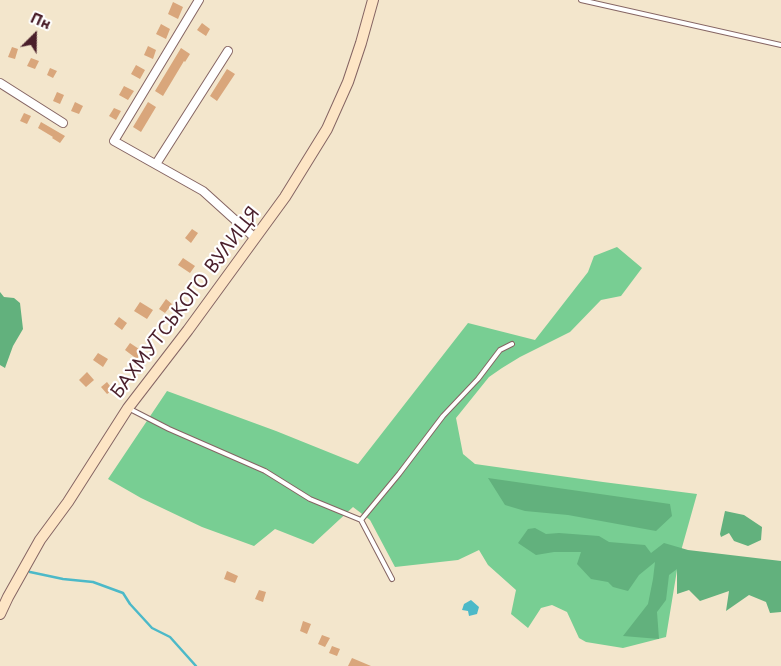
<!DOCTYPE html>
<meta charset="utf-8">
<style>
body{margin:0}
#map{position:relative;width:781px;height:666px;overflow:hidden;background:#f3e6cc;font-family:"Playpen Sans",sans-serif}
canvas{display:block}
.north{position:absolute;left:10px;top:10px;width:50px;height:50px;-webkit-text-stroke:4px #fff;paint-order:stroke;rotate:23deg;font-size:14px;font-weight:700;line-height:20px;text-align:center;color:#4a1f2b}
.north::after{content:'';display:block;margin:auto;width:18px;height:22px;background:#4a1f2b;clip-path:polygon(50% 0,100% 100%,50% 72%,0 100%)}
</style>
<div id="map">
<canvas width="781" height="666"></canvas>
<div class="north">Пн</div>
</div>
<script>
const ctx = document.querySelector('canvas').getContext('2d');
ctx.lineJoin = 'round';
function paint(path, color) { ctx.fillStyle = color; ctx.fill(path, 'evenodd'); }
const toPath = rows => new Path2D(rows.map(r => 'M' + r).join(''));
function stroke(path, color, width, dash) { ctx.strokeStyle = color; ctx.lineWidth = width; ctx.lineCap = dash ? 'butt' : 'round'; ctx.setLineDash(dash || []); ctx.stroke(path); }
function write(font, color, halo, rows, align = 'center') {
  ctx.font = font + ' "Playpen Sans",sans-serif'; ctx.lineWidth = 4.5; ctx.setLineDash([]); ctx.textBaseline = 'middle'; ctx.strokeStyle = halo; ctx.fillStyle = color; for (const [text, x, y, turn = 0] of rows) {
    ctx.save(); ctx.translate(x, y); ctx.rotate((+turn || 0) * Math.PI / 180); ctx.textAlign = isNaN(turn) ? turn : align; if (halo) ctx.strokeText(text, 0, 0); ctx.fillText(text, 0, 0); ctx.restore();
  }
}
paint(toPath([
 [617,247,642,268,621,296,601,300,570,332,520,357,502,368,489,377,456,418,463,454,475,464,603,482,697,494,679,558,666,637,623,648,586,642,579,638,567,612,552,605,541,608,528,628,511,614,516,590,488,565,479,550,458,560,395,567,370,520,353,507,313,544,275,529,254,546,202,527,141,498,108,479,167,391,276,431,358,464,468,323,535,340,588,272,594,256]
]), '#78ce93');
paint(toPath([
 [0,292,4,297,14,298,20,303,23,329,13,346,5,368,0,365],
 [488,478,670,504,672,516,656,531,568,515,525,511,505,505],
 [725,511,744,515,762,527,761,540,748,546,734,541,729,533,721,537,720,534],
 [535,528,546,534,559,533,599,536,609,542,645,545,651,553,664,543,688,550,781,561,781,612,770,613,766,602,749,595,726,611,729,591,700,601,689,590,677,594,677,569,669,575,666,600,657,612,659,639,623,636,648,604,653,579,655,562,639,575,628,591,613,587,608,582,591,579,577,564,581,552,554,552,536,555,518,543,528,529]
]), '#62b17d');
paint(toPath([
 [471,600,479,607,477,614,469,616,468,611,462,610,464,604]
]), '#4cb9c8');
stroke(toPath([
 [30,572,63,579,93,582,123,593,130,604,152,628,170,637,196,666]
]), '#4cb9c8', 2.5);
paint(toPath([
 [173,2,183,7,178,19,168,14],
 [202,23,210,29,206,36,197,30],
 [161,24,170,29,166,39,156,34],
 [148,46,156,50,153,59,144,55],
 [12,47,18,49,15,59,8,57],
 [181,48,190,54,185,62,184,61,163,96,155,91],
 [31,58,39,61,35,69,27,66],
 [136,65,145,70,140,79,131,74],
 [50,68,57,71,53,78,47,75],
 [227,69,235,74,217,101,210,96],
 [124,86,134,91,128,100,119,95],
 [57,92,64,95,60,104,53,101],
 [75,102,83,106,79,114,71,111],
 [148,102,156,107,141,132,133,127],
 [114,108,121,111,116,120,109,116],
 [24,113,31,116,27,124,20,121],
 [41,122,65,136,60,143,52,138,53,137,38,128],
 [192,229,198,233,191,243,185,238],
 [183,258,195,266,190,273,178,265],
 [166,299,172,304,165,313,159,309],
 [140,302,153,310,147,319,134,311],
 [119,317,127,323,122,330,114,324],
 [130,343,142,351,137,359,125,350],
 [98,353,108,359,103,367,93,360],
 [87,372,94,380,86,387,79,380],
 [107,382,113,390,107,394,101,387],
 [227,571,238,576,235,583,224,579],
 [259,590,266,592,263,602,255,599],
 [303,621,311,624,307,634,300,631],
 [322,635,330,638,325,647,318,644],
 [332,646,340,649,337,656,329,653],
 [352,658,371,666,348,666]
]), '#d9a67b');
const service = toPath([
 [581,0,781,45],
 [130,409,169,429,265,471,310,499,361,520,392,579],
 [361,520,399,474,443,416,478,379,500,350,512,344]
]);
const minor = toPath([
 [199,0,114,141,203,191,255,238],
 [0,83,63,123],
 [156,164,228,51]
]);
const secondary = toPath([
 [0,614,8,597,40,540,68,502,128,408,188,330,285,197,327,129,348,82,361,43,373,0]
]);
stroke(service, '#856563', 6);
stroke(minor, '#856563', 10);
stroke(secondary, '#856563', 12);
stroke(service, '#fff', 4);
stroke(minor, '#fff', 8);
stroke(secondary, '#fde5c5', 10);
write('18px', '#4a1f2b', '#fff', [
 ["БАХМУТСЬКОГО ВУЛИЦЯ",186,303,-53]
]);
</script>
